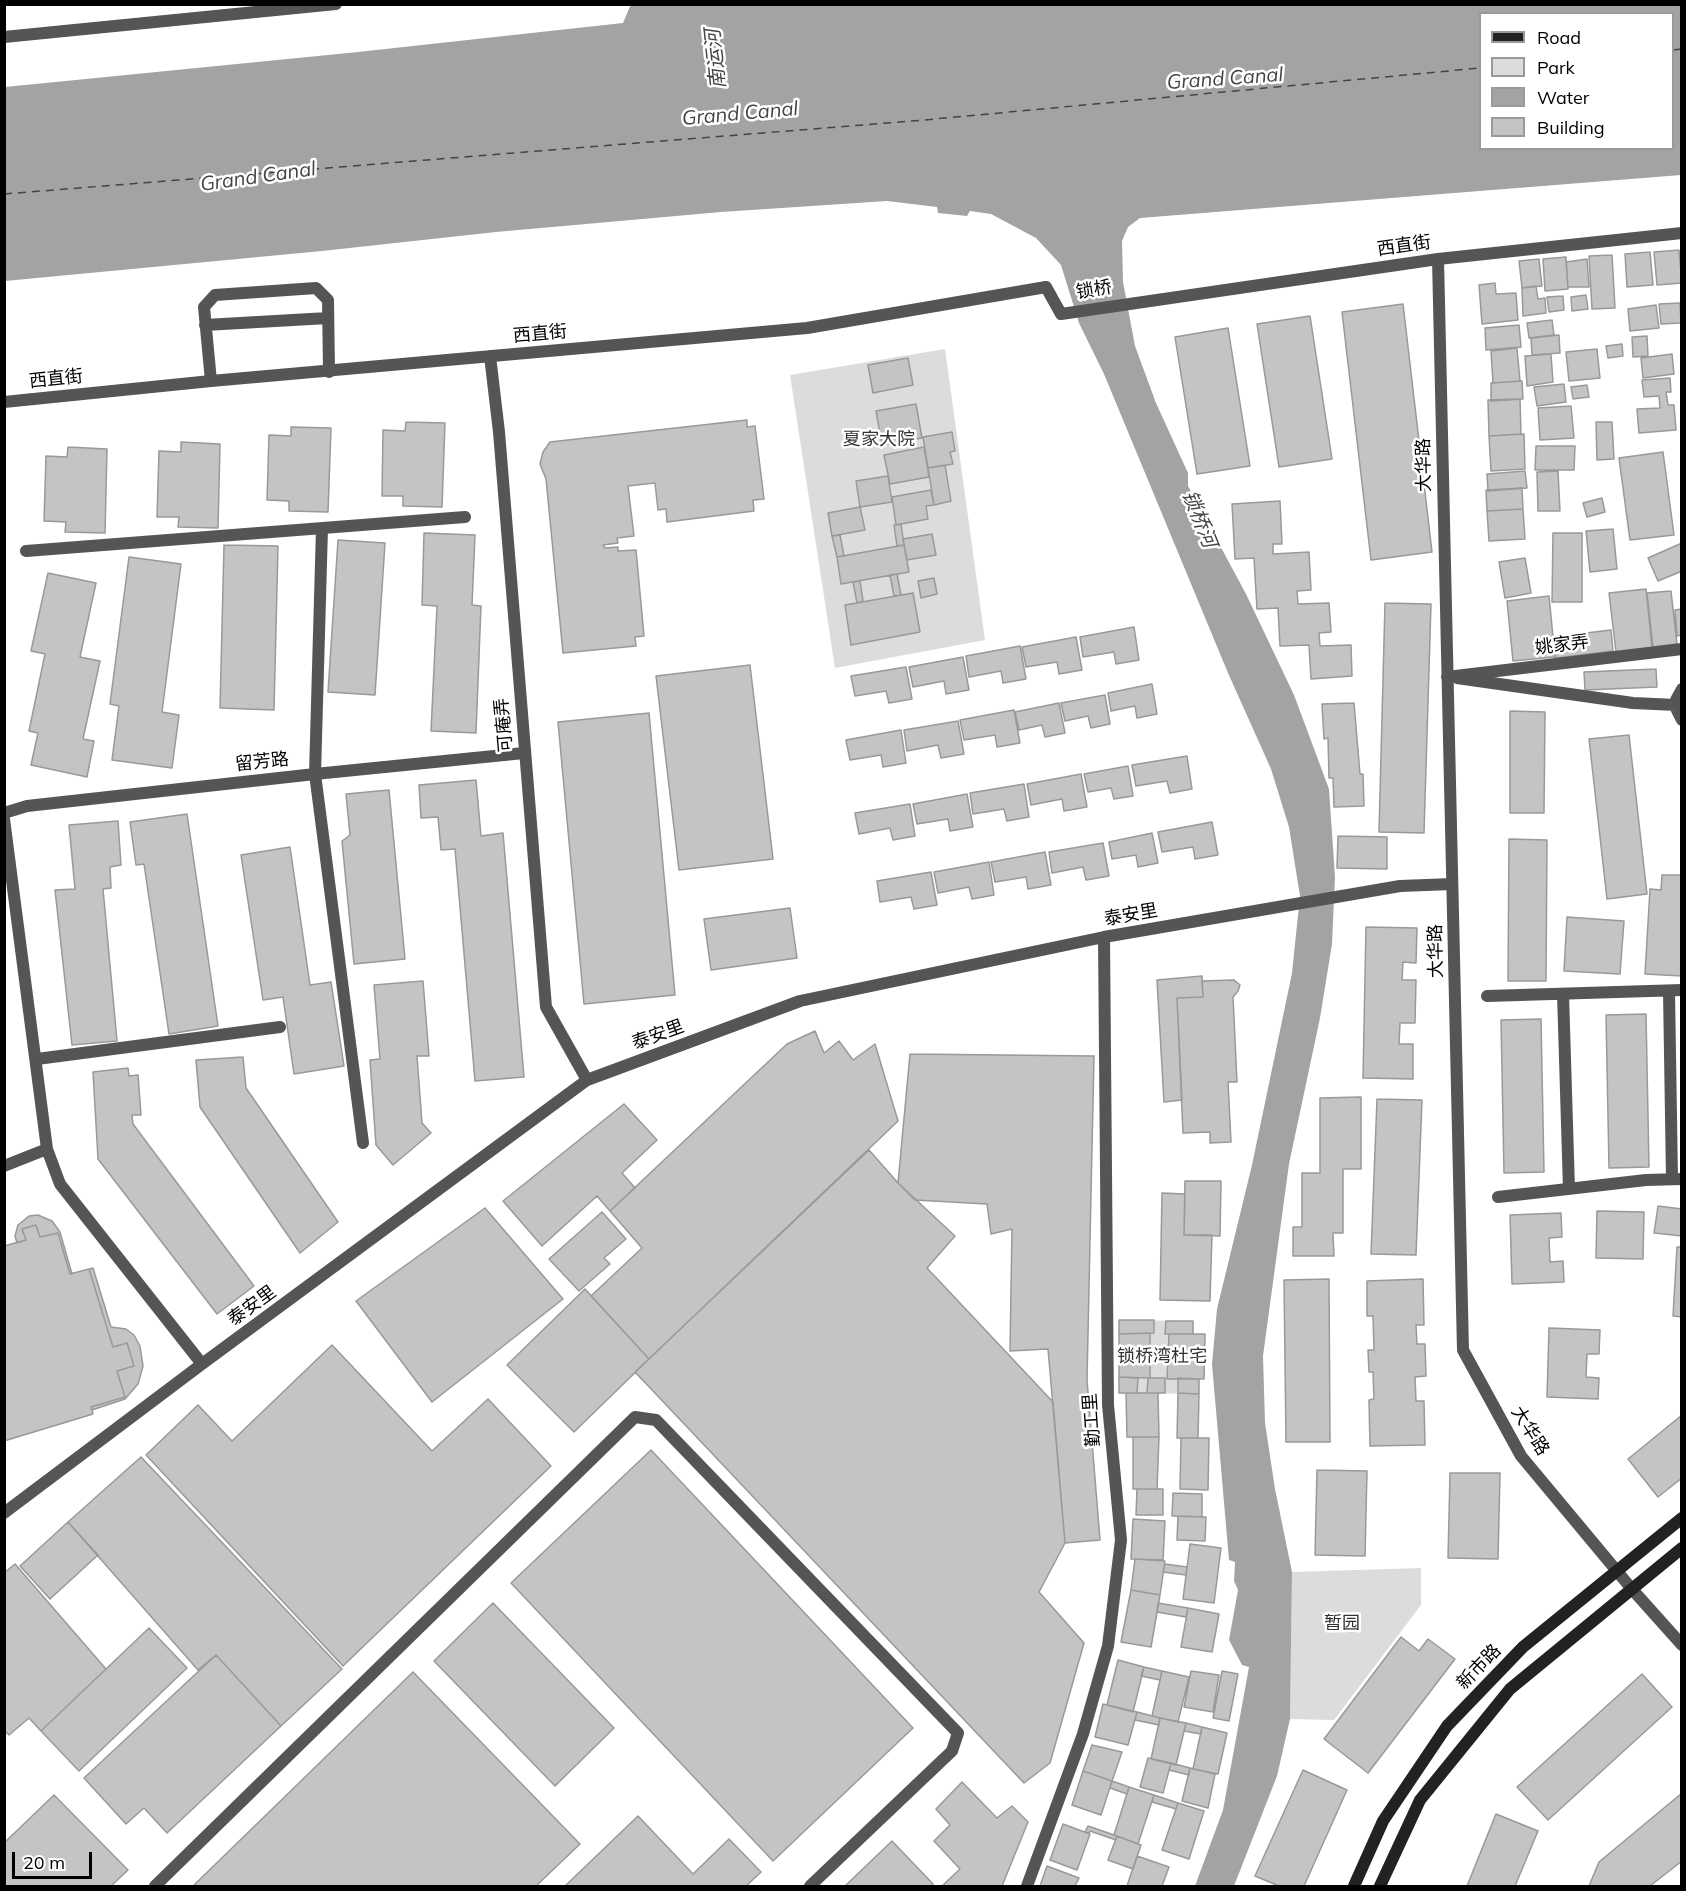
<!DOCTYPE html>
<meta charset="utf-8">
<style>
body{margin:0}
#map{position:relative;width:1686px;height:1891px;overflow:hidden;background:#fff;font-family:Mulish,sans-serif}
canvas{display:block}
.frame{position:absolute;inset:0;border:6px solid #000;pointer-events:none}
.legend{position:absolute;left:1479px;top:12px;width:195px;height:138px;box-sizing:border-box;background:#fff;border:2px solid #999;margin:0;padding:8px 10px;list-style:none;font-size:18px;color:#000}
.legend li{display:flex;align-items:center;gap:12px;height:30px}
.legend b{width:30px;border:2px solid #999}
.scale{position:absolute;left:12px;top:1852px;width:80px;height:27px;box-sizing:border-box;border:3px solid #000;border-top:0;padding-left:8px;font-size:18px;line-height:21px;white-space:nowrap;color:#000;-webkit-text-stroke:4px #fff;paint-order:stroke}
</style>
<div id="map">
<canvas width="1686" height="1891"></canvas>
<div class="frame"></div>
<ul class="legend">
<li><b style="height:8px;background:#222"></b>Road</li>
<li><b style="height:16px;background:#dcdcdc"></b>Park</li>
<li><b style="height:16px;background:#a3a3a3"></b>Water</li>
<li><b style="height:16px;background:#c4c4c4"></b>Building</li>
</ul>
<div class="scale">20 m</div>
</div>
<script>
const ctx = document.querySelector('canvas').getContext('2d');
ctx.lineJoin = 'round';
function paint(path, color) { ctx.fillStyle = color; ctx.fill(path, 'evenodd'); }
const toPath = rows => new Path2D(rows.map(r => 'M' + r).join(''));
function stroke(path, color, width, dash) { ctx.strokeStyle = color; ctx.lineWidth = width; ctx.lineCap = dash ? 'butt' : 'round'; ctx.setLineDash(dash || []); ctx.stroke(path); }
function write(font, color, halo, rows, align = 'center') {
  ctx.font = font + ' Mulish,"Noto Sans SC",sans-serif'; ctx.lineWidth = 5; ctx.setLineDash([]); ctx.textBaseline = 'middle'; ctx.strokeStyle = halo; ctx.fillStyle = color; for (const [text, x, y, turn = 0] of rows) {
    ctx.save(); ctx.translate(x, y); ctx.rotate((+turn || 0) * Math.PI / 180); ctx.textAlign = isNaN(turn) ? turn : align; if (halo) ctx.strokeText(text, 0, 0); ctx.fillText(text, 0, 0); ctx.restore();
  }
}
paint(toPath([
 [945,349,985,640,835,668,790,375],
 [1119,1320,1193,1321,1193,1334,1205,1334,1204,1379,1199,1379,1199,1394,1119,1393],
 [1421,1568,1421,1605,1334,1720,1290,1719,1292,1572]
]), '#dcdcdc');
paint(toPath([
 [631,4,1681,5,1681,175,1140,218,1128,227,1122,241,1123,282,1135,346,1156,403,1188,473,1188,486,1246,594,1294,695,1329,789,1335,877,1332,944,1320,1018,1289,1164,1263,1356,1265,1423,1275,1489,1292,1572,1290,1719,1277,1776,1234,1886,1195,1886,1223,1810,1249,1667,1242,1665,1229,1640,1238,1590,1234,1581,1235,1562,1229,1560,1212,1364,1217,1309,1252,1165,1292,973,1300,896,1289,827,1271,769,1228,673,1104,374,1079,323,1061,265,1036,238,991,214,970,211,967,216,938,213,937,207,887,201,721,212,496,232,322,251,5,281,5,87,358,52,623,23],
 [1480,14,1672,14,1672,148,1480,148]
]), '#a3a3a3');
stroke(toPath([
 [1672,50,1682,49],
 [4,194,924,120,1480,68]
]), '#444', 1.5, [8, 6]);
const building = toPath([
 [1679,250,1682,283,1657,285,1654,252,1679,250],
 [1650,252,1653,285,1627,287,1625,254,1650,252],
 [1612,255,1615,308,1592,309,1589,256,1612,255],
 [1566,257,1568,289,1545,291,1543,259,1566,257],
 [1539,259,1542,286,1522,288,1519,261,1539,259],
 [1587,259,1589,287,1568,287,1566,262,1587,259],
 [1495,283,1496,294,1516,293,1518,320,1482,324,1479,285,1495,283],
 [1536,286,1538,299,1545,298,1546,313,1523,316,1522,288,1536,286],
 [1586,295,1588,309,1572,311,1571,297,1586,295],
 [1563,296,1564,310,1549,312,1547,297,1563,296],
 [1680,303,1681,323,1661,324,1659,304,1680,303],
 [1403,304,1432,552,1371,560,1342,312,1403,304],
 [1656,305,1659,328,1630,331,1628,309,1656,305],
 [1310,316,1332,459,1279,467,1257,324,1310,316],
 [1552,320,1554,335,1529,338,1527,323,1552,320],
 [1519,325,1521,347,1486,350,1485,328,1519,325],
 [1228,328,1250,466,1197,474,1175,337,1228,328],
 [1559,335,1560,353,1532,355,1531,338,1559,335],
 [1647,336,1648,356,1633,357,1632,337,1647,336],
 [1622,344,1623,356,1608,358,1606,346,1622,344],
 [1517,348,1520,381,1493,383,1491,351,1517,348],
 [1597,349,1600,378,1569,381,1566,352,1597,349],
 [1551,354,1553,382,1527,386,1525,356,1551,354],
 [1672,354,1674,374,1643,378,1641,358,1672,354],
 [908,358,913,385,873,393,868,365,908,358],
 [1670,378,1671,392,1666,392,1668,405,1674,405,1676,430,1639,433,1637,409,1660,408,1659,396,1644,397,1642,380,1670,378],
 [1522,381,1523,399,1491,401,1491,383,1522,381],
 [1564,384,1566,402,1537,406,1534,387,1564,384],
 [1587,385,1589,397,1573,399,1571,387,1587,385],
 [1520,399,1521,434,1489,436,1488,400,1520,399],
 [916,404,922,438,882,445,876,411,916,404],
 [1571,406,1574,438,1540,440,1538,408,1571,406],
 [747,420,747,427,755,426,764,499,753,500,754,511,667,522,666,509,658,510,655,483,628,486,634,536,617,538,618,543,603,545,605,548,618,547,618,551,636,550,644,636,635,637,636,646,563,653,546,479,540,464,543,452,550,442,747,420],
 [406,422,445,423,442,507,403,506,403,496,382,496,383,430,405,431,406,422],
 [1596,422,1612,422,1614,459,1597,460,1596,422],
 [291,427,331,428,328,512,289,511,289,501,267,500,269,435,291,436,291,427],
 [952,432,955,451,950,452,953,464,928,468,923,437,952,432],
 [1524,434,1525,469,1491,471,1489,436,1524,434],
 [181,442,220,444,218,528,178,527,179,517,157,517,159,451,181,452,181,442],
 [1536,446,1575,446,1574,470,1535,470,1536,446],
 [68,447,107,449,105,533,65,532,66,522,44,521,46,456,67,457,68,447],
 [924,447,929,477,890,484,884,455,924,447],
 [1663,452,1674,535,1630,540,1619,458,1663,452],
 [945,465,951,501,934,505,928,468,945,465],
 [1525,471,1527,488,1488,491,1487,474,1525,471],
 [1558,471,1560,511,1538,511,1537,472,1558,471],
 [888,476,892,502,860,507,856,481,888,476],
 [1522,488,1523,509,1487,511,1486,490,1522,488],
 [931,490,934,505,926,506,928,519,896,525,892,497,931,490],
 [1602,498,1605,512,1587,517,1583,503,1602,498],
 [1280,501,1282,544,1273,544,1273,554,1309,552,1311,590,1297,591,1298,604,1329,603,1331,632,1319,633,1320,646,1351,645,1352,676,1311,679,1309,645,1280,646,1278,608,1257,609,1254,558,1235,559,1232,504,1280,501],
 [860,507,865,530,832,536,828,513,860,507],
 [1523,509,1525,539,1489,541,1487,511,1523,509],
 [901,524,904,545,897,546,894,525,901,524],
 [1613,529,1617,569,1590,572,1586,531,1613,529],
 [424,533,475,535,472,605,481,606,476,733,431,731,437,606,422,605,424,533],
 [1553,533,1582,533,1582,602,1552,602,1553,533],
 [932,534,936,555,907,560,903,539,932,534],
 [840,535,844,556,837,557,832,536,840,535],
 [338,540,385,543,375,695,328,692,338,540],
 [1682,543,1682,571,1658,581,1648,558,1682,543],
 [224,545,278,546,274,710,220,708,224,545],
 [904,545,909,572,841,584,837,557,904,545],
 [129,557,181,564,162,712,179,715,172,768,112,760,119,706,110,704,129,557],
 [1525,558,1531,593,1505,598,1499,562,1525,558],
 [48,573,96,583,80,657,100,661,83,739,94,741,87,777,31,765,38,733,29,731,45,654,31,651,48,573],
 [897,574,901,595,894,596,890,575,897,574],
 [934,578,937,594,921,598,918,581,934,578],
 [860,581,863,601,857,603,853,582,860,581],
 [1646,589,1652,648,1616,652,1609,593,1646,589],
 [1671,591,1677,644,1653,647,1647,593,1671,591],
 [913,593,920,632,851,645,845,605,913,593],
 [1549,596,1555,657,1513,661,1507,601,1549,596],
 [1385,603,1431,604,1424,833,1379,832,1385,603],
 [1682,609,1682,635,1677,636,1675,610,1682,609],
 [1134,627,1139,660,1116,664,1114,652,1083,657,1080,637,1134,627],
 [1611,630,1613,651,1556,658,1553,637,1611,630],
 [1076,637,1082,670,1059,674,1057,662,1026,667,1022,647,1076,637],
 [1020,646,1026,679,1003,683,1001,671,969,677,966,656,1020,646],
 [963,657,969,690,946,694,944,681,913,687,909,667,963,657],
 [750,665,773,859,679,870,656,676,750,665],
 [906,667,912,699,889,703,886,691,855,696,851,676,906,667],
 [1656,669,1657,687,1585,690,1584,672,1656,669],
 [1152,684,1157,714,1137,718,1135,706,1111,711,1108,693,1152,684],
 [1105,695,1110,724,1091,728,1088,716,1065,721,1061,703,1105,695],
 [1059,703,1065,733,1045,737,1042,725,1019,730,1015,712,1059,703],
 [1354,703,1360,774,1363,774,1364,806,1334,807,1333,778,1329,778,1328,738,1324,739,1322,704,1354,703],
 [1014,710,1020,743,997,747,995,735,964,740,960,720,1014,710],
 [1510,711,1545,712,1544,813,1510,813,1510,711],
 [649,713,675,995,584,1004,558,722,649,713],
 [958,721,964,754,941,758,938,745,907,751,904,730,958,721],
 [901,730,906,763,883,767,881,755,850,760,846,740,901,730],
 [1629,735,1647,894,1607,899,1589,739,1629,735],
 [1187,756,1192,789,1170,793,1167,781,1136,786,1132,765,1187,756],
 [1128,766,1133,796,1114,799,1111,788,1088,792,1084,774,1128,766],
 [1081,774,1087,807,1064,811,1062,799,1031,805,1027,784,1081,774],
 [476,780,481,836,503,833,524,1077,475,1081,455,849,441,850,438,817,421,818,419,785,476,780],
 [1024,784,1029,817,1007,821,1004,809,973,814,970,793,1024,784],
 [389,790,405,959,354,964,342,841,350,835,346,794,389,790],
 [967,794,973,827,950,831,948,819,917,824,913,804,967,794],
 [910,804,915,836,893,840,890,828,859,834,855,813,910,804],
 [187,814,218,1026,169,1034,144,864,136,865,130,822,187,814],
 [118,821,121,865,110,867,111,888,103,889,117,1041,72,1045,55,890,75,889,69,825,118,821],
 [1212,822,1218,855,1195,859,1193,847,1162,852,1158,832,1212,822],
 [1152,833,1158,863,1138,867,1136,855,1112,859,1109,842,1152,833],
 [1338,836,1387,837,1387,869,1337,868,1338,836],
 [1509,839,1547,840,1546,981,1508,981,1509,839],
 [1103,843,1109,876,1086,880,1083,867,1052,873,1049,852,1103,843],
 [290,847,310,985,331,982,344,1066,294,1074,283,997,263,1000,241,855,290,847],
 [1045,852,1051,885,1028,889,1026,877,995,882,991,862,1045,852],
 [989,862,994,895,972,899,969,887,938,893,934,872,989,862],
 [931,872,937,905,914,909,911,897,880,902,877,881,931,872],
 [1662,875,1682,875,1682,976,1645,974,1650,889,1661,890,1662,875],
 [790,908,797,958,711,970,704,919,790,908],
 [1567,917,1624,921,1620,974,1564,971,1567,917],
 [1366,927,1417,928,1416,963,1403,962,1402,980,1416,980,1415,1023,1400,1023,1399,1044,1413,1044,1413,1079,1363,1078,1366,927],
 [1202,976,1203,997,1177,998,1182,1100,1164,1102,1157,980,1202,976],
 [1234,980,1240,985,1238,991,1233,997,1237,1082,1228,1082,1231,1142,1210,1143,1210,1132,1183,1133,1177,998,1203,997,1202,981,1234,980],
 [423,981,429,1056,417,1056,422,1123,431,1133,393,1165,376,1145,370,1060,380,1059,374,985,423,981],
 [1646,1014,1649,1167,1609,1168,1606,1015,1646,1014],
 [1541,1019,1544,1172,1504,1173,1501,1020,1541,1019],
 [815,1031,824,1053,839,1041,853,1060,875,1044,898,1121,649,1359,591,1296,642,1248,610,1211,787,1044,815,1031],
 [910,1054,1094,1056,1087,1380,1100,1540,1065,1543,1048,1349,1010,1351,1012,1229,991,1234,987,1204,915,1200,898,1183,910,1054],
 [243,1057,246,1088,338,1222,300,1253,200,1107,196,1060,243,1057],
 [128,1068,129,1076,138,1075,141,1115,132,1115,133,1124,254,1286,217,1314,98,1159,93,1072,128,1068],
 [1361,1097,1361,1169,1343,1169,1343,1233,1333,1233,1334,1256,1293,1256,1293,1227,1302,1227,1302,1173,1320,1173,1320,1098,1361,1097],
 [1377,1099,1422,1100,1416,1255,1371,1254,1377,1099],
 [624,1104,657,1140,622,1173,635,1188,610,1211,597,1196,542,1246,503,1201,624,1104],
 [869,1150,898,1183,955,1236,927,1268,1053,1402,1065,1543,1039,1592,1084,1643,1050,1763,1024,1783,635,1372,869,1150],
 [1185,1181,1221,1181,1220,1236,1184,1235,1185,1181],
 [1162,1193,1185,1194,1184,1235,1212,1235,1210,1301,1160,1300,1162,1193],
 [1658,1206,1682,1209,1682,1236,1654,1233,1658,1206],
 [485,1208,563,1299,432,1402,356,1301,485,1208],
 [1597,1211,1644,1212,1643,1259,1596,1258,1597,1211],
 [602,1212,626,1239,604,1258,610,1264,579,1291,549,1259,602,1212],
 [1561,1213,1562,1237,1549,1238,1550,1262,1563,1261,1564,1282,1512,1284,1510,1215,1561,1213],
 [38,1215,52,1221,60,1232,72,1274,70,1274,58,1233,40,1237,36,1225,22,1229,26,1240,17,1243,15,1236,18,1225,29,1216,38,1215],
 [36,1225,40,1237,58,1233,70,1274,89,1269,113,1347,127,1343,134,1366,117,1371,125,1397,91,1407,93,1414,4,1441,4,1246,26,1240,22,1229,36,1225],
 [1677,1247,1682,1247,1682,1317,1673,1316,1677,1247],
 [93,1268,111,1327,126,1329,134,1335,140,1346,143,1366,138,1384,125,1399,92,1410,91,1407,125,1397,117,1371,134,1366,127,1343,113,1347,89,1269,93,1268],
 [1329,1279,1330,1442,1286,1442,1284,1280,1329,1279],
 [1423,1279,1424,1325,1416,1325,1417,1344,1425,1344,1426,1376,1415,1377,1416,1401,1424,1401,1425,1445,1370,1446,1369,1400,1374,1399,1373,1372,1369,1372,1368,1350,1374,1350,1373,1316,1367,1316,1367,1281,1423,1279],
 [585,1289,649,1359,574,1432,507,1365,585,1289],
 [1119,1320,1154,1320,1154,1333,1119,1334,1119,1320],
 [1166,1321,1193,1321,1193,1334,1165,1334,1166,1321],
 [1549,1328,1600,1330,1599,1354,1587,1354,1586,1377,1599,1378,1598,1399,1547,1397,1549,1328],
 [1150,1333,1150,1378,1119,1377,1119,1334,1150,1333],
 [1169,1334,1205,1334,1204,1379,1167,1379,1169,1334],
 [332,1345,432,1451,488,1399,551,1466,343,1666,146,1455,198,1405,232,1441,332,1345],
 [1119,1377,1138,1378,1137,1393,1119,1393,1119,1377],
 [1148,1378,1165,1378,1165,1393,1147,1393,1148,1378],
 [1178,1378,1199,1379,1199,1394,1178,1393,1178,1378],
 [1126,1393,1158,1393,1159,1437,1127,1437,1126,1393],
 [1178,1393,1199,1394,1198,1438,1177,1438,1178,1393],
 [1682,1415,1682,1478,1658,1497,1628,1459,1682,1415],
 [1133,1437,1159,1437,1157,1489,1133,1489,1133,1437],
 [1181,1438,1209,1438,1208,1490,1180,1489,1181,1438],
 [651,1450,913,1728,773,1861,511,1583,651,1450],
 [141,1457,342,1669,281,1726,216,1655,198,1670,68,1522,141,1457],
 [1317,1470,1367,1471,1365,1556,1315,1555,1317,1470],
 [1450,1473,1500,1473,1498,1559,1448,1558,1450,1473],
 [1137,1489,1163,1489,1163,1515,1136,1515,1137,1489],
 [1173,1493,1202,1494,1202,1517,1172,1516,1173,1493],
 [1178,1516,1206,1517,1205,1541,1177,1540,1178,1516],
 [1133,1519,1165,1521,1163,1560,1131,1559,1133,1519],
 [68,1522,98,1555,50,1599,20,1566,68,1522],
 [1190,1544,1221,1548,1214,1603,1183,1599,1190,1544],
 [1135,1559,1165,1561,1160,1595,1131,1590,1135,1559],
 [15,1564,106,1669,41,1731,29,1718,9,1735,4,1730,4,1573,15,1564],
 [1165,1564,1187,1567,1186,1575,1163,1572,1165,1564],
 [1131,1590,1160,1595,1151,1647,1121,1642,1131,1590],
 [493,1603,614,1728,555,1786,434,1661,493,1603],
 [1158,1603,1188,1608,1186,1617,1157,1612,1158,1603],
 [1188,1608,1219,1614,1212,1652,1181,1647,1188,1608],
 [149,1628,187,1668,79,1771,41,1731,149,1628],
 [1401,1637,1419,1651,1428,1639,1455,1659,1368,1773,1324,1739,1401,1637],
 [216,1655,281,1726,167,1833,144,1808,126,1824,84,1778,216,1655],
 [1118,1660,1144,1667,1133,1712,1107,1705,1118,1660],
 [1144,1667,1162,1671,1160,1680,1141,1676,1144,1667],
 [1162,1671,1189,1677,1178,1722,1152,1716,1162,1671],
 [1191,1671,1219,1675,1213,1712,1184,1707,1191,1671],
 [1222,1671,1238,1674,1229,1721,1213,1718,1222,1671],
 [413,1672,580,1844,536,1886,193,1886,413,1672],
 [1642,1674,1672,1707,1548,1820,1517,1787,1642,1674],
 [1103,1704,1137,1712,1128,1745,1095,1737,1103,1704],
 [1137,1712,1160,1718,1159,1725,1135,1720,1137,1712],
 [1160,1718,1186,1723,1176,1765,1151,1759,1160,1718],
 [1186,1723,1202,1727,1201,1734,1184,1731,1186,1723],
 [1202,1727,1227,1733,1218,1774,1193,1769,1202,1727],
 [1092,1745,1122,1752,1112,1781,1083,1771,1092,1745],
 [1148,1758,1171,1763,1163,1793,1140,1787,1148,1758],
 [1171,1763,1190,1768,1189,1775,1169,1770,1171,1763],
 [1190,1768,1215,1774,1208,1808,1182,1801,1190,1768],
 [1303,1770,1347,1790,1304,1886,1279,1886,1255,1876,1303,1770],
 [1083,1771,1112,1781,1101,1815,1072,1805,1083,1771],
 [1112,1781,1129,1787,1127,1794,1110,1788,1112,1781],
 [962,1782,997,1818,1012,1806,1028,1822,1002,1886,942,1886,960,1869,934,1841,950,1825,936,1809,962,1782],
 [1129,1787,1154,1795,1138,1844,1114,1835,1129,1787],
 [1682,1793,1682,1861,1650,1886,1589,1886,1599,1862,1682,1793],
 [54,1795,128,1870,111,1886,4,1886,4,1843,54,1795],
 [1154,1795,1178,1803,1176,1809,1152,1802,1154,1795],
 [1178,1803,1204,1811,1189,1859,1162,1850,1178,1803],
 [1496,1814,1538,1831,1515,1886,1467,1886,1496,1814],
 [638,1816,693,1874,729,1839,761,1872,746,1886,565,1886,638,1816],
 [1063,1824,1090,1834,1077,1870,1050,1860,1063,1824],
 [1088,1826,1117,1836,1116,1840,1090,1831,1089,1833,1085,1832,1088,1826],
 [1117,1836,1141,1845,1133,1869,1108,1860,1117,1836],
 [892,1841,933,1884,931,1886,845,1886,892,1841],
 [1137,1856,1169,1867,1162,1886,1127,1886,1137,1856],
 [1047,1866,1079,1878,1075,1886,1040,1886,1047,1866]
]);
paint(building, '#c4c4c4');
stroke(building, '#999', 1.5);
stroke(toPath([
 [205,325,328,318],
 [211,381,204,307,215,295,316,288,328,300,329,372],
 [322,528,315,774,363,1143],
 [26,551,465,517],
 [1457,678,1633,703,1676,705],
 [1682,689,1676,700,1676,708,1682,720],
 [1669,991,1672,1179],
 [1563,994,1569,1189],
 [1487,996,1682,990],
 [37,1059,280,1027],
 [1498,1197,1646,1180,1682,1179],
 [155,1886,635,1417,656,1420,958,1733,952,1751,810,1886]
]), '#555', 12);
stroke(toPath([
 [4,37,336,4],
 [1438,259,1463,1350,1521,1456,1631,1588,1682,1645],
 [490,356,499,432,546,1007,587,1080],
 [4,402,211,381,807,328,1046,287,1061,314,1438,259,1682,233],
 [1447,677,1682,649],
 [4,813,27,806,315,774,524,753],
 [4,819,47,1149,60,1184,202,1364],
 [4,1166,47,1149],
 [4,1513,202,1364,587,1080,800,1001,1104,937,1400,886,1452,884],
 [1027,1886,1083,1734,1108,1646,1121,1540,1108,1405,1104,937]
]), '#555', 12);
stroke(toPath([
 [1354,1886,1383,1821,1447,1726,1523,1647,1682,1518],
 [1380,1886,1420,1800,1510,1689,1682,1548]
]), '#222', 12);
write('18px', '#000', '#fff', [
 ["西直街",1404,246,-8],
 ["锁桥",1094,290,-9],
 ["西直街",540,334,-5],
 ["西直街",56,379,-6],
 ["大华路",1424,465,-91],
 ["姚家弄",1562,645,-7],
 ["可庵弄",504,725,-95],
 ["留芳路",262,762,-6],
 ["泰安里",1131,915,-10],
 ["大华路",1436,951,-91],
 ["泰安里",658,1035,-20],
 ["泰安里",252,1306,-36],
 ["勤工里",1092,1420,-94],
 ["大华路",1530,1431,58],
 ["新市路",1479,1667,-46]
]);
write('18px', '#333', '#fff', [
 ["夏家大院",879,440],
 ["锁桥湾杜宅",1162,1357],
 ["暂园",1342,1624]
]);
write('italic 20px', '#444', '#fff', [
 ["南运河",716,59,-96],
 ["Grand Canal",1225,79,-4],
 ["Grand Canal",740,114,-5],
 ["Grand Canal",258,177,-8],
 ["锁桥河",1199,519,68]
]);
</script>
